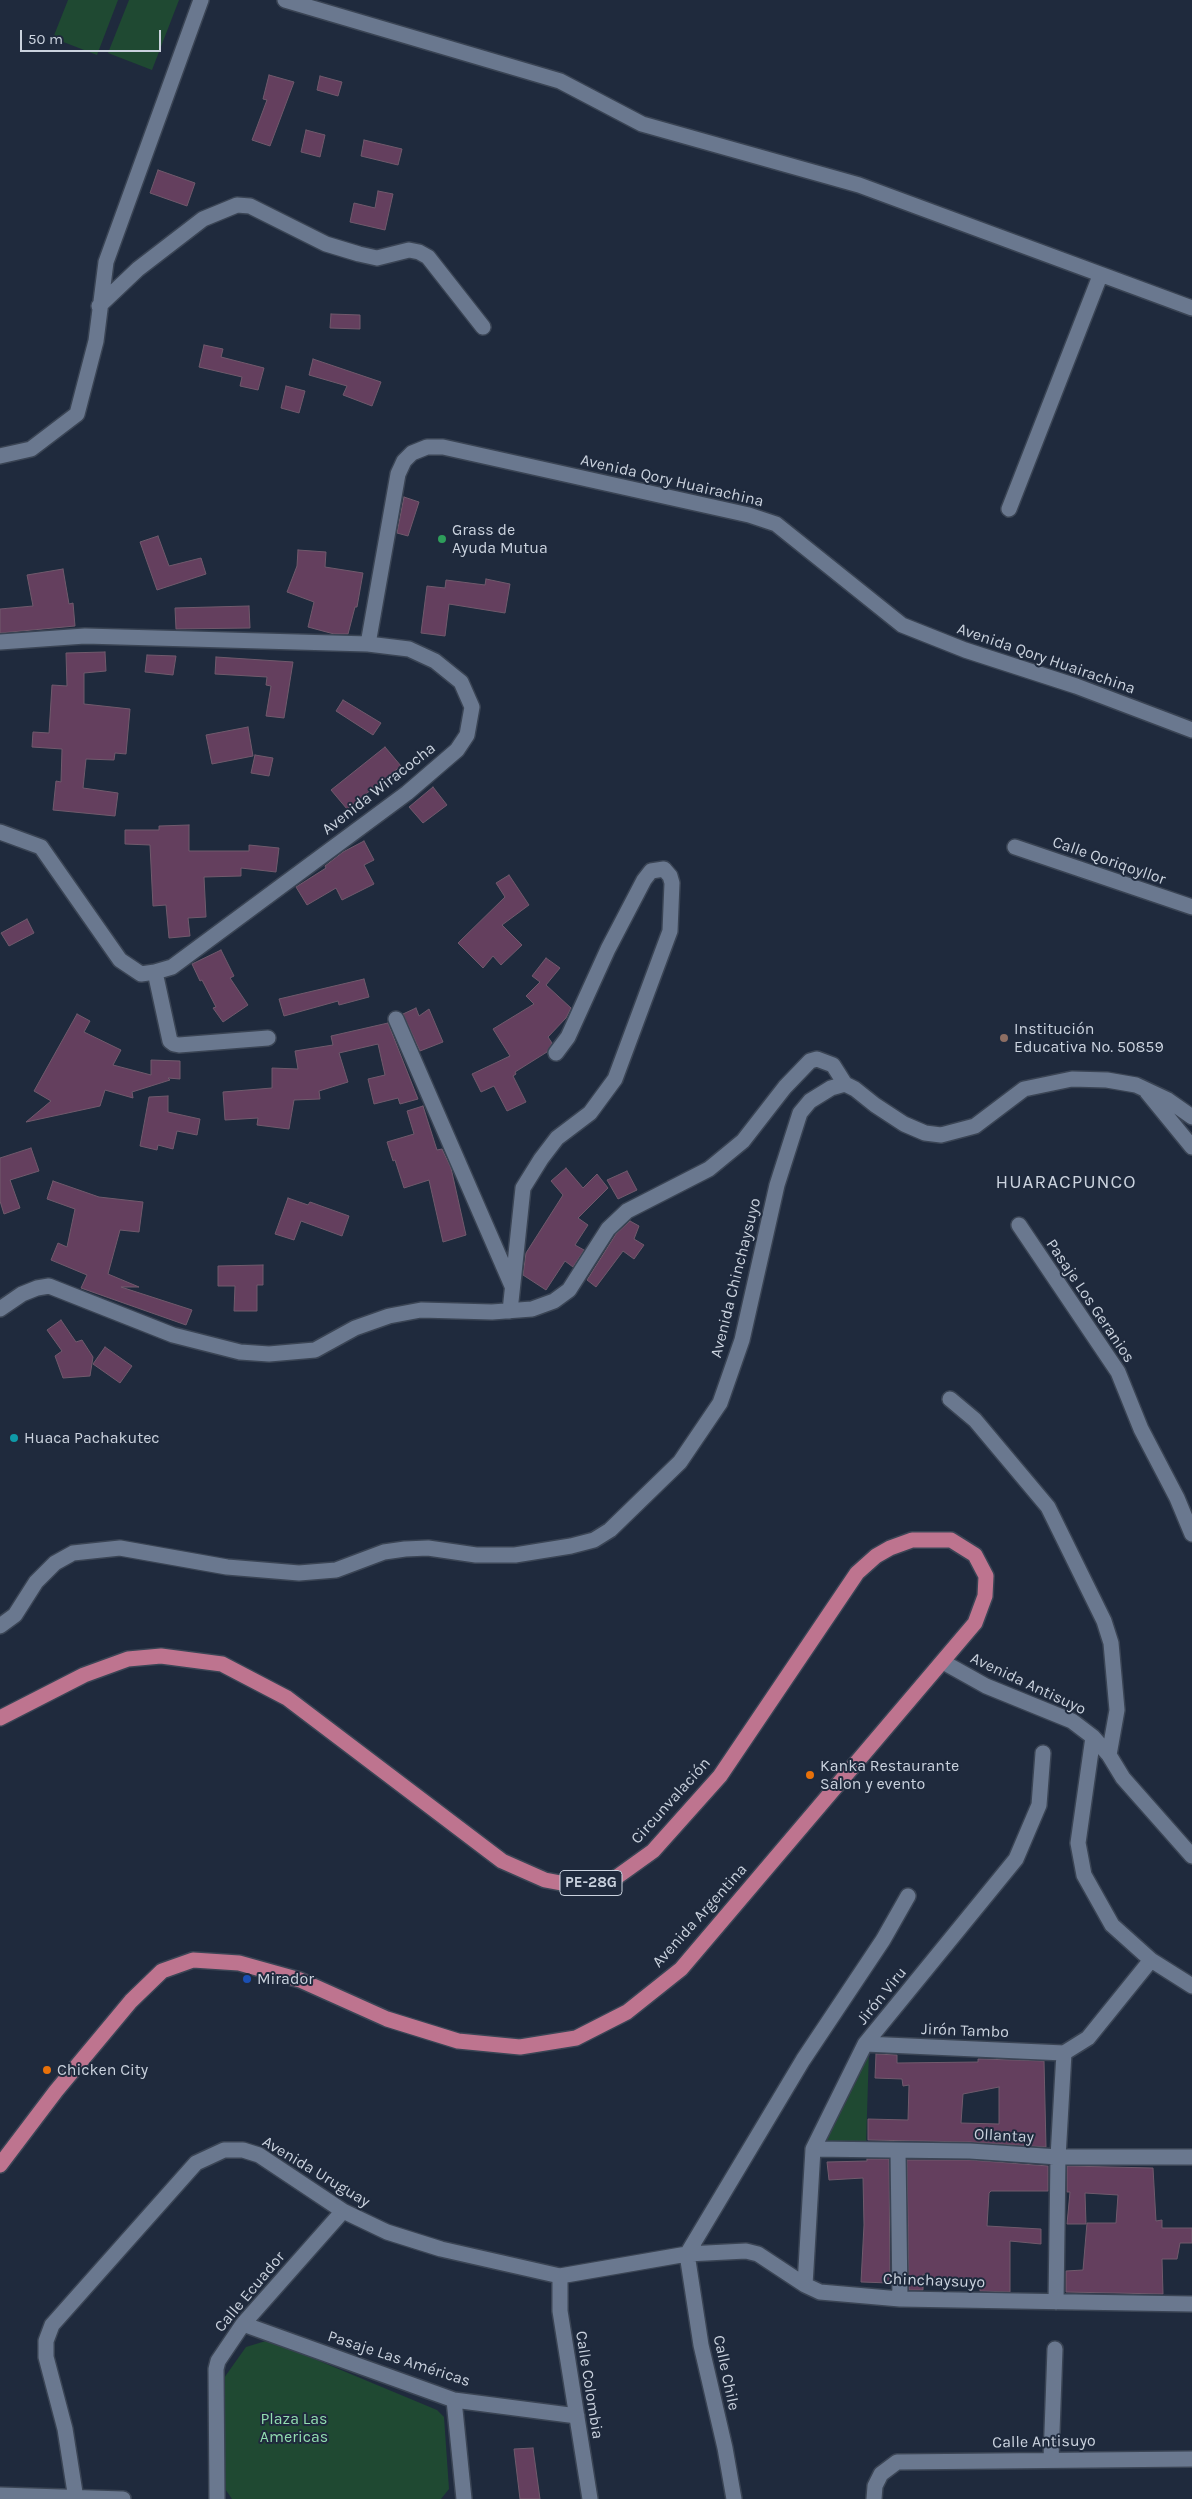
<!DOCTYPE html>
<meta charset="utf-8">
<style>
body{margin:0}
#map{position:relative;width:1192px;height:2499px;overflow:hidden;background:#1f2a3d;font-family:Karla,sans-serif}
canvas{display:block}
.scale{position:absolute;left:20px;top:30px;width:141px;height:22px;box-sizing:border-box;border:2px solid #cad2de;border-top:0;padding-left:6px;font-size:15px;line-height:18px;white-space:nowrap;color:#cad2de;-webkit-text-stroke:4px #1f2a3d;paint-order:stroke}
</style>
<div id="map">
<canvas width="1192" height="2499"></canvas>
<div class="scale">50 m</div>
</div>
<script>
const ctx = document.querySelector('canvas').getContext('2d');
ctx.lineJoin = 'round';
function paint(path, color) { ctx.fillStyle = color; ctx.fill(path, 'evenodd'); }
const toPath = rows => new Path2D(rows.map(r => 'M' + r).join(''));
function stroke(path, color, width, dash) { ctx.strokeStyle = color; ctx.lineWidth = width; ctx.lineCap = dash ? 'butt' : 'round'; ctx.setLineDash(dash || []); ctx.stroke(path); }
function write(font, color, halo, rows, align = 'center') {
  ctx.font = font + ' Karla,sans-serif'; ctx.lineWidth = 4; ctx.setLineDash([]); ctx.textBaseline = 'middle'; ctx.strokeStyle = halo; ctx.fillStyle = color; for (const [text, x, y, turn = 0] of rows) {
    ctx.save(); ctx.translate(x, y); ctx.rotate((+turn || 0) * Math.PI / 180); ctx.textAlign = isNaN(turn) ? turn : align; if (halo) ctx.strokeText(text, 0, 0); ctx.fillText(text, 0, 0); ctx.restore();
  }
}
paint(toPath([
 [68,0,118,0,97,55,53,38],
 [129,0,179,0,152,70,108,53],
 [869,2050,866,2146,826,2142,823,2137],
 [269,2340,437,2410,444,2417,449,2489,441,2499,232,2499,221,2483,224,2378,246,2347]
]), '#1f4932');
const building = toPath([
 [269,75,294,82,270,146,252,140,267,100,263,99,269,75],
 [320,76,342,82,338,96,317,90,320,76],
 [306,130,325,135,320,157,301,152,306,130],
 [364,140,402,149,398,165,361,156,364,140],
 [158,170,195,183,187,206,150,193,158,170],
 [378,191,393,194,385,230,350,222,354,203,375,208,378,191],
 [331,314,360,315,360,329,330,328,331,314],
 [204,345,223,349,221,357,264,368,258,390,240,386,242,377,199,367,204,345],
 [313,359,381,382,372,406,343,395,347,386,309,375,313,359],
 [286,386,305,391,299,413,281,408,286,386],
 [404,497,419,502,408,536,397,533,404,497],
 [158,536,169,566,201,558,206,574,157,590,140,542,158,536],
 [298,550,326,552,325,567,363,573,357,607,355,607,348,634,334,634,308,627,314,602,287,592,297,566,298,550],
 [63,569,69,604,73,603,75,626,0,633,0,609,33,606,27,575,63,569],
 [486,579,510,584,505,613,449,604,445,636,421,633,427,586,445,588,446,580,485,585,486,579],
 [249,606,250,628,176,629,175,608,249,606],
 [105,652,106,671,84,673,84,704,130,709,126,754,115,753,114,760,86,759,83,788,118,793,115,816,53,810,56,781,61,782,62,749,32,747,33,732,49,733,52,685,67,686,66,653,105,652],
 [147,655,176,656,173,675,145,672,147,655],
 [216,657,293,662,284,718,266,716,271,686,266,685,267,677,215,674,216,657],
 [343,700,381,723,373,735,336,711,343,700],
 [248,727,253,756,212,764,206,735,248,727],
 [385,747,401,766,347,809,331,790,385,747],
 [255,755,273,758,269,776,251,773,255,755],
 [433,787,447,805,423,823,409,807,433,787],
 [189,825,189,851,249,851,249,845,279,848,276,872,241,868,241,876,204,877,206,917,188,918,190,936,169,938,166,905,153,906,150,845,125,844,125,830,159,830,159,826,189,825],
 [364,841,374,860,364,865,374,884,342,900,336,888,307,905,296,887,326,868,325,866,343,852,364,841],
 [509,875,529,905,502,925,522,945,501,965,493,956,483,968,458,943,505,897,496,883,509,875],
 [27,919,34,933,9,946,1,933,27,919],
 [221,950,234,976,230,978,248,1005,223,1022,213,1008,216,1007,202,980,200,981,192,964,221,950],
 [546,958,560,968,546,985,571,1008,566,1018,548,1037,552,1043,547,1052,515,1072,516,1074,513,1076,526,1102,507,1111,494,1086,481,1092,472,1074,510,1056,493,1029,534,1004,526,996,540,982,532,976,546,958],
 [364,979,369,997,339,1005,338,1001,284,1016,279,999,364,979],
 [416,1008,419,1016,429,1009,443,1042,420,1051,403,1014,416,1008],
 [77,1014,90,1021,84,1032,121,1050,113,1065,151,1075,151,1060,180,1061,180,1079,168,1078,170,1080,132,1092,133,1098,105,1090,100,1106,26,1122,51,1101,34,1091,77,1014],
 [388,1023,418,1099,400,1104,398,1098,374,1104,368,1079,385,1075,378,1044,339,1053,348,1082,319,1091,320,1099,294,1100,289,1129,257,1125,258,1118,225,1120,223,1092,272,1088,272,1068,298,1069,295,1051,333,1045,331,1036,388,1023],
 [168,1096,168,1112,200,1119,197,1135,177,1131,173,1149,158,1145,157,1150,140,1146,149,1097,168,1096],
 [423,1106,437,1150,442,1149,451,1168,466,1235,443,1242,429,1180,404,1188,395,1160,393,1161,387,1142,414,1134,407,1111,423,1106],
 [31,1148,39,1171,10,1180,20,1208,4,1214,0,1201,0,1158,31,1148],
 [566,1168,583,1188,597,1174,608,1188,578,1218,588,1225,575,1245,584,1250,573,1267,565,1261,546,1290,523,1275,526,1253,563,1195,551,1181,566,1168],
 [627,1171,637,1190,618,1199,607,1180,627,1171],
 [53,1181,99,1197,143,1202,139,1232,120,1230,108,1274,139,1287,121,1287,192,1310,186,1325,81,1288,87,1275,51,1260,58,1243,67,1247,75,1209,47,1199,53,1181],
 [288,1198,308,1205,310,1202,349,1216,342,1236,301,1221,294,1240,275,1234,288,1198],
 [630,1221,639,1226,634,1239,644,1245,634,1259,623,1251,596,1287,587,1280,616,1234,630,1221],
 [263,1265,263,1285,257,1285,257,1311,234,1311,235,1286,218,1286,218,1266,263,1265],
 [61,1320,76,1342,82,1340,93,1357,90,1376,63,1378,55,1356,62,1351,47,1330,61,1320],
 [105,1347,132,1366,120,1383,93,1364,105,1347],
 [876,2054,897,2055,897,2063,978,2062,978,2059,981,2059,1044,2061,1046,2147,970,2142,868,2140,868,2119,908,2120,909,2085,903,2086,902,2079,875,2078,876,2054],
 [999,2087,999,2124,961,2123,963,2094,999,2087],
 [867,2159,889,2159,890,2283,861,2282,864,2225,863,2178,829,2180,827,2162,867,2161,867,2159],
 [907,2160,970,2160,1048,2166,1048,2191,991,2191,989,2193,987,2226,1041,2229,1041,2244,1010,2241,1010,2292,980,2291,980,2279,949,2279,949,2283,923,2274,923,2290,909,2290,907,2160],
 [1067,2166,1153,2168,1156,2221,1162,2220,1162,2228,1192,2228,1192,2243,1180,2243,1177,2259,1162,2259,1163,2294,1066,2292,1066,2271,1083,2270,1087,2223,1116,2223,1118,2195,1085,2193,1086,2224,1067,2224,1070,2192,1067,2192,1067,2166],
 [533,2448,540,2499,520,2499,514,2449,533,2448]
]);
paint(building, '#643f5e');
stroke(building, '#705a6c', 1);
const minor = toPath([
 [285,0,560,81,642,124,859,185,1192,308],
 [99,306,138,269,203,219,237,205,250,206,326,244,359,254,377,258,409,250,419,252,428,257,483,327],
 [0,456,31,449,77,414,96,341,106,262,201,0],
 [1009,509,1100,276],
 [0,642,85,636,368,644,409,649,435,661,461,682,472,707,467,735,457,750,407,793,172,967,155,972,141,974,120,960,41,847,0,832],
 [368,644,398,474,404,461,412,453,427,447,443,447,749,515,776,524,902,625,965,650,1076,686,1192,730],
 [1015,847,1192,907],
 [155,972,170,1041,174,1044,179,1045,268,1038],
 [396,1019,512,1286],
 [1147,1092,1192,1147],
 [1019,1225,1118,1372,1141,1429,1177,1498,1192,1534],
 [0,1309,22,1294,37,1288,49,1286,173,1335,240,1352,269,1354,315,1350,355,1328,389,1316,421,1310,492,1312,532,1309,554,1301,569,1290,608,1229,627,1211,709,1169,743,1141,785,1087,810,1061,817,1059,833,1065,845,1084],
 [510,1311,523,1188,541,1159,557,1138,590,1113,615,1079,670,931,672,883,670,876,664,869,651,871,644,880,608,949,568,1037,556,1053],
 [950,1399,975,1420,1048,1507,1104,1621,1111,1643,1117,1710,1109,1755],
 [0,1626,15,1615,36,1582,55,1563,73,1553,120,1548,227,1567,299,1573,336,1570,384,1552,405,1549,428,1548,476,1555,515,1555,571,1546,594,1540,610,1530,680,1462,720,1403,742,1340,777,1185,800,1113,810,1101,831,1088,845,1084,855,1089,875,1105,904,1124,925,1133,941,1135,975,1126,1024,1089,1072,1079,1107,1080,1136,1085,1168,1100,1192,1117],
 [943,1662,986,1686,1072,1721,1093,1737,1109,1755,1123,1778,1192,1856],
 [1093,1737,1078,1843,1084,1875,1112,1925,1151,1960,1192,1986],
 [865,2044,1064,2053],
 [813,2149,970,2151,1058,2157,1192,2157],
 [898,2151,900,2299],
 [687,2254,803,2060,883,1940,908,1896],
 [687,2254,701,2345,725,2448,734,2499],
 [560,2276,560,2311,590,2499],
 [805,2285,813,2149,865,2044,1016,1859,1039,1805,1043,1753],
 [1056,2302,1058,2157,1064,2053,1088,2038,1151,1960],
 [243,2324,454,2400,577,2416],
 [454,2400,464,2499],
 [1051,2459,1055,2349],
 [0,2495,123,2499],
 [76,2499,65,2429,46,2357,46,2341,52,2325,196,2163,224,2150,243,2150,259,2155,343,2211,387,2232,441,2249,560,2276,687,2254,746,2251,758,2254,805,2285,820,2292,900,2299,1192,2304],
 [217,2499,216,2369,218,2361,243,2324,343,2211],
 [874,2499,875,2486,881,2474,897,2462,1192,2459]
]);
const highway = toPath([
 [0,1718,84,1675,128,1659,161,1656,222,1664,287,1698,502,1861,545,1880,577,1886,614,1879,653,1851,720,1776,857,1573,876,1556,890,1548,912,1540,951,1540,975,1555,986,1576,985,1596,975,1623,681,1969,627,2012,576,2038,520,2047,458,2041,387,2019,300,1980,239,1963,193,1960,162,1971,131,2001,56,2091,0,2165]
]);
stroke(minor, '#3a4454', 18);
stroke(highway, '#3a4454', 18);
stroke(minor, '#6a788f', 15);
stroke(highway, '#be748f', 15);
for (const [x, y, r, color] of [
 [442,539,5,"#2e9e5b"],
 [1004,1038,5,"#8d6e63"],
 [14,1438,5,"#0f9aa8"],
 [810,1775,5,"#e8710a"],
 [247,1979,5,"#1a4fb4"],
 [47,2070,5,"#e8710a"]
]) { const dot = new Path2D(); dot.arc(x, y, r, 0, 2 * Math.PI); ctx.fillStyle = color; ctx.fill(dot); stroke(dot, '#1f2a3d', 2); }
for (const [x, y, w] of [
 [591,1883,62]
]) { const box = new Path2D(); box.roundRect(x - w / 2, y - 12.5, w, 25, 4); ctx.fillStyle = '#1f2a3d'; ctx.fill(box); stroke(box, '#cad2de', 1); }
write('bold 15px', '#cad2de', null, [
 ["PE-28G",591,1883]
]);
write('16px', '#cad2de', '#1f2a3d', [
 ["Avenida Qory Huairachina",672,481,13],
 ["Avenida Qory Huairachina",1046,659,19],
 ["Avenida Wiracocha",379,789,-38],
 ["Calle Qoriqoyllor",1109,861,19],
 ["Avenida Chinchaysuyo",736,1278,-76],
 ["Pasaje Los Geranios",1090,1301,56],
 ["Avenida Antisuyo",1028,1684,25],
 ["Circunvalación",671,1801,-48],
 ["Avenida Argentina",700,1916,-48],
 ["Jirón Viru",882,1996,-51],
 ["Jirón Tambo",965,2031,2],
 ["Ollantay",1004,2136,3],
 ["Avenida Uruguay",316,2172,31],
 ["Chinchaysuyo",934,2281,2],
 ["Calle Ecuador",250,2292,-50],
 ["Pasaje Las Américas",399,2359,18],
 ["Calle Chile",726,2373,78],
 ["Calle Colombia",589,2385,81],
 ["Calle Antisuyo",1044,2442,-1]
]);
write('16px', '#cad2de', '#1f2a3d', [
 ["Grass de",452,530],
 ["Ayuda Mutua",452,548],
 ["Institución",1014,1029],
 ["Educativa No. 50859",1014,1047],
 ["Huaca Pachakutec",24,1438],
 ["Kanka Restaurante",820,1766],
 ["Salon y evento",820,1784],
 ["Mirador",257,1979],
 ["Chicken City",57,2070]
], 'left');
write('16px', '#92ddb0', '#1f2a3d', [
 ["Plaza Las",294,2419],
 ["Americas",294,2437]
]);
ctx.letterSpacing = '1px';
write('19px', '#cad2de', '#1f2a3d', [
 ["HUARACPUNCO",1066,1183]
]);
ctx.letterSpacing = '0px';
</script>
